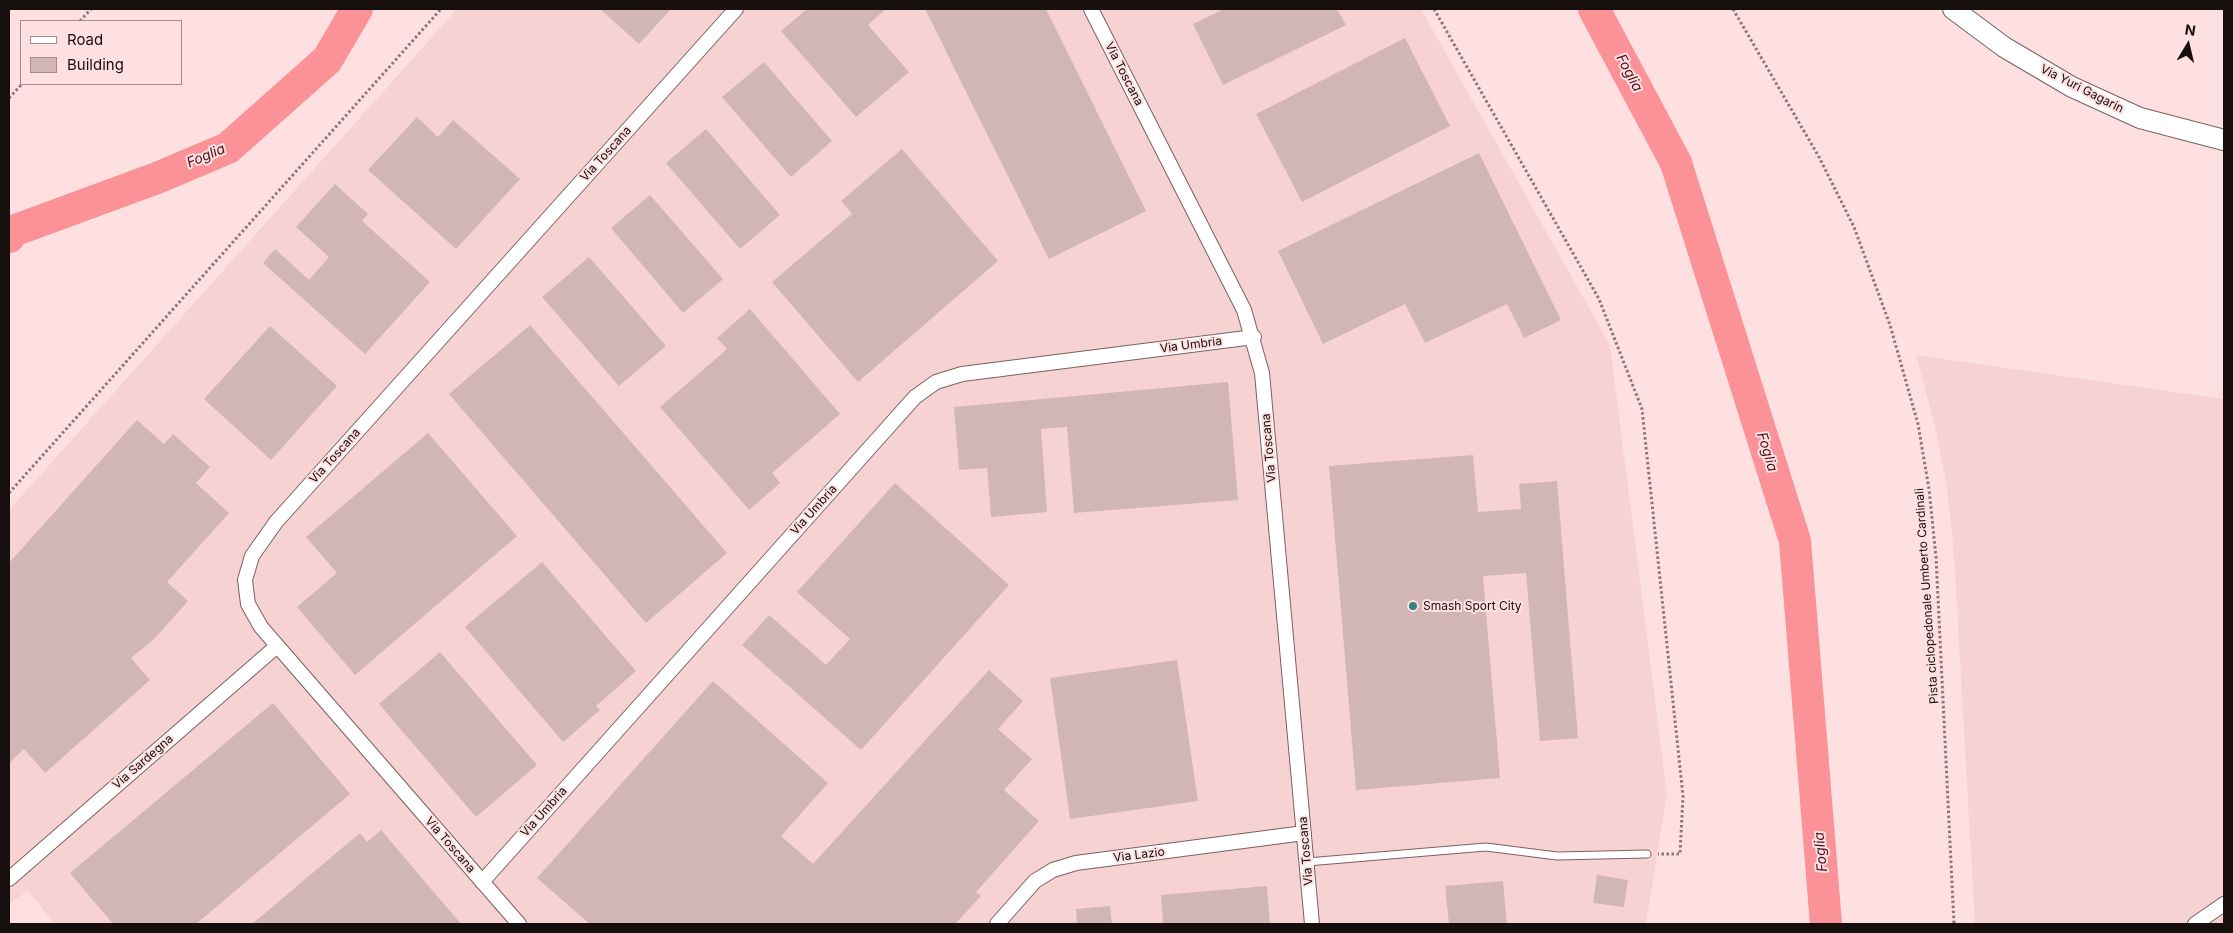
<!DOCTYPE html>
<style>
body{margin:0}
#map{position:relative;width:2233px;height:933px;overflow:hidden;background:#fee0e1;font-family:Inter,sans-serif}
canvas{display:block}
.frame{position:absolute;inset:0;border:10px solid #170e0e;pointer-events:none}
.legend{position:absolute;left:20px;top:20px;width:162px;height:65px;box-sizing:border-box;background:#fee0e1;border:1px solid #a28c8d;margin:0;padding:6px 9px;list-style:none;font-size:15px;color:#170e0e}
.legend li{display:flex;align-items:center;gap:10px;height:25px}
.legend b{width:25px;border:1px solid #a28c8d}
.north{position:absolute;left:2163px;top:20px;width:50px;height:50px;-webkit-text-stroke:4px #fee0e1;paint-order:stroke;rotate:9deg;font-size:14px;font-weight:700;line-height:20px;text-align:center;color:#170e0e}
.north::after{content:'';display:block;margin:auto;width:18px;height:22px;background:#170e0e;clip-path:polygon(50% 0,100% 100%,50% 72%,0 100%)}
</style>
<div id="map">
<canvas width="2233" height="933"></canvas>
<div class="frame"></div>
<ul class="legend">
<li><b style="height:6px;background:#fff"></b>Road</li>
<li><b style="height:14px;background:#d2b6b6"></b>Building</li>
</ul>
<div class="north">N</div>
</div>
<script>
const ctx = document.querySelector('canvas').getContext('2d');
ctx.lineJoin = 'round';
function paint(path, color) { ctx.fillStyle = color; ctx.fill(path, 'evenodd'); }
const toPath = rows => new Path2D(rows.map(r => 'M' + r).join(''));
function stroke(path, color, width, dash) { ctx.strokeStyle = color; ctx.lineWidth = width; ctx.lineCap = dash ? 'butt' : 'round'; ctx.setLineDash(dash || []); ctx.stroke(path); }
function write(font, color, halo, rows, align = 'center') {
  ctx.font = font + ' Inter,sans-serif'; ctx.lineWidth = 4; ctx.setLineDash([]); ctx.textBaseline = 'middle'; ctx.strokeStyle = halo; ctx.fillStyle = color; for (const [text, x, y, turn = 0] of rows) {
    ctx.save(); ctx.translate(x, y); ctx.rotate((+turn || 0) * Math.PI / 180); ctx.textAlign = isNaN(turn) ? turn : align; if (halo) ctx.strokeText(text, 0, 0); ctx.fillText(text, 0, 0); ctx.restore();
  }
}
paint(toPath([
 [457,9,1421,9,1610,345,1667,794,1646,924,55,924,28,891,9,904,9,510],
 [1916,355,2224,399,2224,924,1975,924,1954,555,1947,487,1934,422]
]), '#f7d2d3');
stroke(toPath([
 [1594,9,1676,163,1795,541,1826,924],
 [9,237,13,231,157,178,228,148,327,60,357,9]
]), '#fa9298', 32);
paint(toPath([
 [600,9,671,9,639,44],
 [807,9,886,9,868,25,909,72,856,117,781,31],
 [925,9,1046,9,1146,211,1049,259],
 [1224,9,1337,9,1346,25,1223,85,1193,24],
 [1405,38,1450,126,1302,202,1256,114],
 [764,62,832,141,791,177,722,97],
 [417,117,438,137,453,120,520,179,456,249,368,170],
 [706,129,780,215,740,249,666,163],
 [902,149,998,261,858,382,772,282,852,214,841,201],
 [1479,153,1561,320,1524,338,1507,304,1425,343,1405,304,1323,344,1278,251],
 [335,184,368,214,362,221,430,282,365,354,263,263,275,249,309,280,329,257,296,227],
 [650,195,723,279,683,313,611,228],
 [589,257,666,346,619,386,542,297],
 [750,309,840,414,772,473,780,483,749,510,660,407,727,349,717,338],
 [530,325,727,553,646,623,449,394],
 [270,326,337,386,271,460,204,399],
 [1228,382,1238,500,1074,513,1067,427,1041,429,1047,512,991,517,987,468,959,470,954,407],
 [137,420,164,444,173,434,210,467,196,483,229,513,167,582,188,601,155,638,131,658,150,680,45,773,24,749,9,763,9,563],
 [428,433,517,536,355,675,297,607,337,573,306,537],
 [1473,455,1478,512,1521,509,1519,484,1557,481,1578,738,1540,741,1526,573,1483,576,1500,778,1356,790,1329,466],
 [895,483,1009,585,861,750,742,645,769,615,826,665,850,639,797,592],
 [542,562,636,671,596,706,600,710,563,742,465,627],
 [440,652,537,765,476,817,379,704],
 [1177,660,1198,801,1070,819,1050,678],
 [989,670,1023,701,998,729,1032,759,1004,790,1039,821,976,892,981,896,955,924,590,924,537,878,713,681,828,783,781,836,813,864],
 [273,703,350,794,196,924,113,924,70,873],
 [381,830,461,924,252,924,360,833,367,842],
 [1597,875,1628,880,1624,907,1593,903],
 [1503,881,1507,924,1449,924,1445,886],
 [1267,886,1270,924,1163,924,1161,895],
 [1110,906,1112,924,1077,924,1076,909]
]), '#d2b6b6');
const service = toPath([
 [1307,862,1486,847,1557,856,1647,854]
]);
const minor = toPath([
 [1091,9,1244,310,1262,373,1312,924],
 [9,879,277,646],
 [482,882,915,397,936,382,962,374,1254,337],
 [519,924,261,627,248,604,245,580,252,556,276,522,736,9],
 [997,924,1035,881,1053,870,1076,863,1304,833],
 [2195,924,2224,904]
]);
const secondary = toPath([
 [1953,9,2004,47,2072,87,2140,118,2224,140]
]);
stroke(service, '#7b6162', 9);
stroke(minor, '#7b6162', 16);
stroke(secondary, '#7b6162', 22);
stroke(toPath([
 [1434,9,1599,299,1642,409,1683,796,1680,854,1658,854],
 [1733,9,1819,157,1854,227,1890,325,1918,424,1929,489,1936,557,1954,924],
 [80,21,91,9],
 [9,98,22,84],
 [9,493,441,9]
]), '#8a7777', 3, [2.5, 2.5]);
stroke(service, '#fff', 7);
stroke(minor, '#fff', 14);
stroke(secondary, '#fff', 20);
for (const [x, y, r, color] of [
 [1413,606,5,"#378081"]
]) { const dot = new Path2D(); dot.arc(x, y, r, 0, 2 * Math.PI); ctx.fillStyle = color; ctx.fill(dot); stroke(dot, '#fee0e1', 2); }
write('12px', '#170e0e', '#fee0e1', [
 ["Via Toscana",1124,74,63],
 ["Via Yuri Gagarin",2082,89,27],
 ["Via Toscana",606,154,-48],
 ["Via Umbria",1191,345,-7],
 ["Via Toscana",1269,448,-95],
 ["Via Toscana",335,456,-48],
 ["Via Umbria",814,510,-48],
 ["Pista ciclopedonale Umberto Cardinali",1927,596,-94],
 ["Via Sardegna",143,762,-41],
 ["Via Umbria",544,812,-48],
 ["Via Toscana",450,845,49],
 ["Via Toscana",1306,851,-95],
 ["Via Lazio",1139,855,-7]
]);
write('12px', '#170e0e', '#fee0e1', [
 ["Smash Sport City",1423,606]
], 'left');
write('italic 14px', '#4d0e18', '#fee0e1', [
 ["Foglia",1629,73,62],
 ["Foglia",206,156,-23],
 ["Foglia",1767,452,73],
 ["Foglia",1821,852,-95]
]);
</script>
